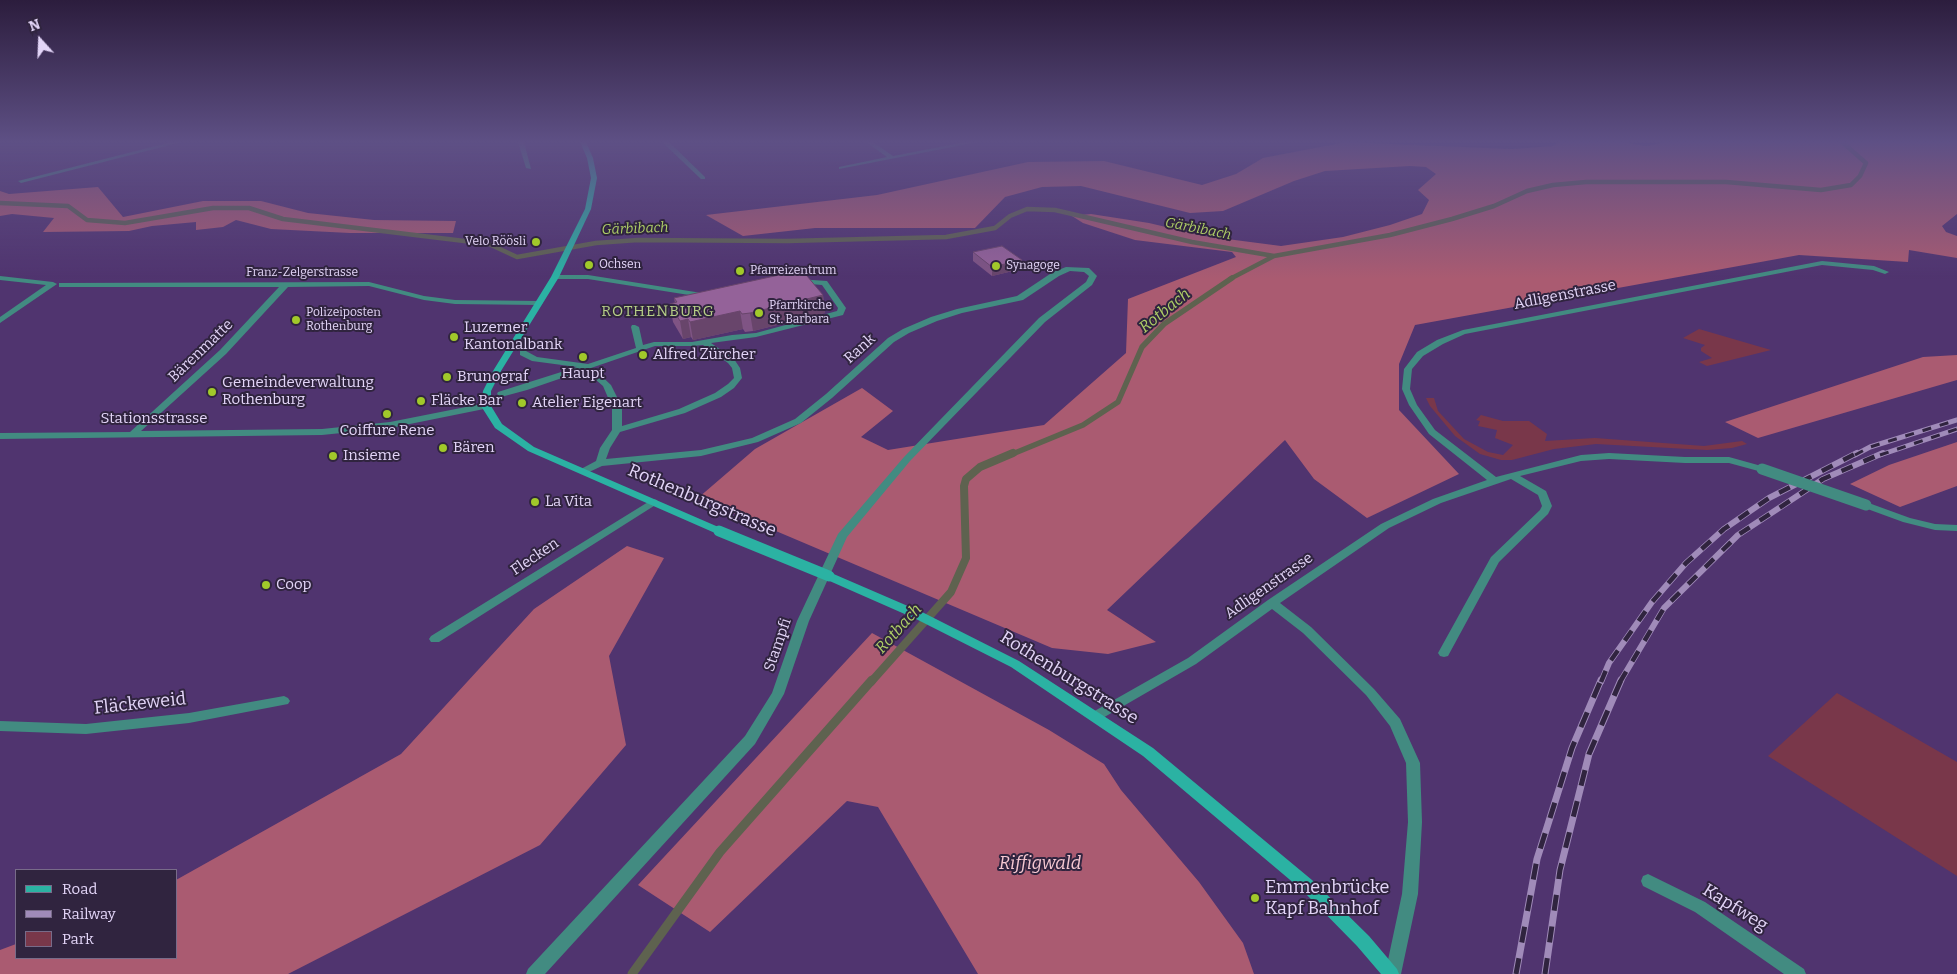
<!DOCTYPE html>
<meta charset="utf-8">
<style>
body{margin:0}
#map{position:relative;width:1957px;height:974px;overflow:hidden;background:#50346f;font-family:Bitter,serif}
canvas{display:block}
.legend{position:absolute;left:15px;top:869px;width:162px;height:90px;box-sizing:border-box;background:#30243f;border:1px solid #786b89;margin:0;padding:6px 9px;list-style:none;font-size:15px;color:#e3d5f8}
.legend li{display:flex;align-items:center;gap:10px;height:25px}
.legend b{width:25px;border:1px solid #786b89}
.north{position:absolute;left:15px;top:15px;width:50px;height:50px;-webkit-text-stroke:4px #30243f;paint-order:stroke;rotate:340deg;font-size:14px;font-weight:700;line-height:20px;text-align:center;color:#e3d5f8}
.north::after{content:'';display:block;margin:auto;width:18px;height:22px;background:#e3d5f8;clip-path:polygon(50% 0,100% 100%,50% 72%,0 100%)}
</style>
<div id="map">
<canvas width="1957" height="974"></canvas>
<ul class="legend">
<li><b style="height:6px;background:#2bb2a3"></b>Road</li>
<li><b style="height:6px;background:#a08bb9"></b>Railway</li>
<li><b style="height:14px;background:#79374a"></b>Park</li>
</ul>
<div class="north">N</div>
</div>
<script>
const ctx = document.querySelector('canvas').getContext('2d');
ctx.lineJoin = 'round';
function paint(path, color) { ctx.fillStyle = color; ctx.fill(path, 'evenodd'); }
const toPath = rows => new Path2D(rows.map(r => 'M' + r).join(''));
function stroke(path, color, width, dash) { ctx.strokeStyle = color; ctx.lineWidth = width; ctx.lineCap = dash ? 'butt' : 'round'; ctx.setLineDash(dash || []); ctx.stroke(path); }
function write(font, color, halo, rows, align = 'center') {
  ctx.font = font + ' Bitter,serif'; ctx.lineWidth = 4; ctx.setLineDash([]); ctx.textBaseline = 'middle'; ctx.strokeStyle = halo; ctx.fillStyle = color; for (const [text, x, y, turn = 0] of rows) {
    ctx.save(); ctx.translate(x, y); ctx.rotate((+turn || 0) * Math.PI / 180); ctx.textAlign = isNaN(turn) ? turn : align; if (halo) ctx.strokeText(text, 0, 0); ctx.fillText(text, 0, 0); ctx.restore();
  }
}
paint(toPath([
 [1699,329,1771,350,1707,366,1699,362,1712,358,1701,351,1701,348,1705,345,1683,338],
 [1426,398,1434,398,1438,411,1464,439,1488,452,1503,455,1513,445,1495,438,1497,430,1478,426,1480,421,1476,420,1481,415,1503,421,1529,421,1547,434,1545,441,1595,438,1704,446,1742,441,1747,444,1732,448,1707,450,1596,444,1554,449,1512,460,1501,460,1480,454,1455,436,1430,406],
 [1837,693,1957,762,1957,876,1768,756]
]), '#79374a');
paint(toPath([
 [1346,142,1512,149,1553,146,1559,142,1623,142,1646,146,1666,142,1957,142,1957,214,1942,226,1946,232,1957,236,1957,258,1909,250,1908,262,1799,255,1415,325,1399,364,1399,410,1459,474,1367,518,1314,479,1285,440,1107,610,1156,642,1108,654,1052,648,698,498,755,449,862,388,893,411,861,437,888,450,1044,425,1126,353,1128,299,1236,257,1232,252,1135,240,1083,223,1072,216,1091,214,1149,223,1204,236,1281,246,1343,237,1390,225,1422,214,1429,200,1418,190,1436,174,1426,167,1410,166,1325,171,1294,181,1223,211,1190,213,1081,186,1042,187,1005,197,975,228,815,228,743,236,706,215,877,195,1028,162,1104,161,1202,185,1236,174,1263,158],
 [98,187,123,217,203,201,261,201,308,213,374,220,456,221,453,233,350,233,271,229,236,220,223,227,196,230,196,222,152,226,129,231,43,232,54,218,12,214,0,216,0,191,9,194],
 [1957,355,1957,380,1758,438,1725,422,1923,357],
 [1957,442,1957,486,1900,507,1850,484,1889,465],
 [627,546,664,558,609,656,626,745,540,845,288,974,0,974,0,950,16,944,16,958,176,958,176,880,401,754,534,609],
 [872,633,1049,730,1104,764,1121,790,1199,882,1243,943,1254,974,978,974,878,807,847,801,710,932,638,885]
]), '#aa5b71');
stroke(toPath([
 [0,203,68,206,87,220,125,223,213,208,249,208,283,219,489,244,517,257,596,243,638,240,787,241,946,237,995,228,1010,216,1027,209,1055,210,1192,242,1274,256],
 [1230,279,1274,256,1390,235,1452,219,1494,206,1527,191,1553,185,1586,182,1726,182,1821,190,1851,185,1860,176,1866,163,1842,142]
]), '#5e624f', 4.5);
stroke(toPath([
 [1010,455,1083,425,1118,402,1142,347,1164,324,1232,278]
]), '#5e624f', 5.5);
stroke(toPath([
 [871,682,951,592,966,558,964,486,966,479,980,467,1013,453]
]), '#5e624f', 8);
stroke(toPath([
 [632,974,720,852,872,680]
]), '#5e624f', 9);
paint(toPath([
 [632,325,635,325,639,327,643,345,654,342,695,342,699,344,695,346,655,346,527,390,501,397,497,394,498,392,577,367,532,361,520,355,520,351,526,351,537,357,588,364,636,348,631,327,632,325]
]), '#428b81');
paint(toPath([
 [171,142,182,142,21,183,18,181,171,142],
 [518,142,524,142,531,169,526,168,518,142],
 [662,142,669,142,705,177,705,179,701,179,662,142],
 [866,142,873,142,893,156,965,142,978,142,839,169,839,167,887,157,866,142],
 [1822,261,1874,266,1889,272,1885,274,1873,270,1822,265,1465,334,1443,344,1423,356,1412,369,1410,389,1417,405,1435,430,1496,477,1581,455,1609,453,1685,457,1729,457,1765,467,1767,469,1762,472,1729,463,1685,463,1609,459,1581,461,1520,476,1546,491,1552,506,1548,514,1499,562,1448,656,1444,657,1440,656,1438,653,1491,557,1540,510,1542,506,1538,495,1511,479,1441,503,1389,528,1280,603,1311,627,1374,689,1400,719,1420,763,1422,822,1418,894,1401,974,1385,974,1402,894,1408,822,1406,763,1390,726,1366,695,1303,633,1272,609,1196,664,1101,719,1096,721,1091,719,1090,716,1091,713,1188,658,1268,600,1381,524,1433,499,1487,480,1429,434,1409,405,1402,389,1404,369,1417,352,1437,340,1463,330,1822,261],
 [1066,267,1089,268,1097,276,1092,285,1045,322,910,461,847,537,809,621,784,694,755,744,545,974,526,974,528,969,745,736,772,693,797,621,838,534,904,457,1039,318,1086,282,1089,276,1084,272,1070,271,1059,276,1023,300,962,313,937,321,909,333,894,342,832,398,801,423,758,442,701,456,602,466,587,473,581,473,579,471,581,469,596,461,600,448,612,430,612,407,603,386,589,374,588,372,589,370,595,370,611,385,622,407,622,426,679,409,715,393,728,384,734,378,732,368,728,363,703,345,692,346,692,342,732,335,756,333,837,311,838,308,822,285,798,283,794,281,798,279,827,281,846,308,843,315,756,337,711,343,734,359,740,368,742,378,734,388,721,397,685,413,620,432,610,448,606,459,701,450,752,438,795,419,826,394,888,338,903,329,931,317,957,309,1017,296,1053,272,1066,267],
 [552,275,588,275,708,294,712,296,708,298,588,279,552,279,552,275],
 [0,276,53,282,57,284,0,323,0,317,46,285,0,280,0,276],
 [369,282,424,296,455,300,539,301,543,303,539,305,455,304,424,300,369,286,288,287,226,354,141,431,322,429,390,422,486,403,491,406,489,408,390,428,322,435,0,439,0,433,130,432,220,350,279,287,59,287,59,283,369,282],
 [653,499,657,500,658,502,657,504,439,642,431,642,429,639,431,636,653,499],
 [1866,502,1910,518,1935,524,1957,525,1957,531,1935,530,1903,522,1862,507,1861,505,1866,502],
 [284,696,288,698,290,701,288,704,189,723,86,734,0,731,0,721,86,724,189,713,284,696],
 [1648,874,1705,902,1804,969,1806,974,1784,974,1695,912,1643,886,1641,881,1643,876,1648,874]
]), '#428b81');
paint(toPath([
 [580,142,586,142,593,158,597,178,591,209,559,277,501,371,491,391,491,406,502,424,534,447,723,529,724,531,723,533,715,533,528,451,495,428,481,406,483,391,493,371,551,277,585,209,591,178,587,158,580,142],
 [829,572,924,613,1019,661,1153,748,1312,880,1369,936,1397,969,1399,974,1381,974,1357,946,1302,890,1143,756,1011,667,916,619,825,579,823,576,825,573,829,572]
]), '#2bb2a3');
const railFar2 = toPath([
 [1855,455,1870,447,1957,420],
 [1880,455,1957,429]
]);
const railFar1 = toPath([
 [1601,682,1609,663,1652,602,1686,563,1724,529,1769,498,1857,453],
 [1620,682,1664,608,1738,535,1823,479,1883,453]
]);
const rail = toPath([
 [1516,974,1537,859,1572,748,1601,680],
 [1545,974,1560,870,1589,754,1621,680]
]);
stroke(railFar2, '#a08bb9', 5);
stroke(railFar1, '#a08bb9', 6);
stroke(rail, '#a08bb9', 7);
stroke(railFar2, '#30243f', 3, [9]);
stroke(railFar1, '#30243f', 4.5, [12]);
stroke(rail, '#30243f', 5, [16]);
stroke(toPath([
 [1762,469,1866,505]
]), '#428b81', 11);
stroke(toPath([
 [719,531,829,576]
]), '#2bb2a3', 11);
paint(toPath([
 [973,252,1021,269,992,276,973,261],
 [823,295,825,313,753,331,745,332,743,329,693,340,691,337,683,339,673,322,670,304,675,303,674,298]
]), '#7f5484');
paint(toPath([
 [1022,260,1021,269,992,276,992,267],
 [823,295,825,313,753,331,750,313],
 [740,311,743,329,693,340,690,322],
 [688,319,691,337,683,339,680,321]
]), '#68456b');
const building = toPath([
 [1002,246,1022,260,992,267,973,252,1002,246],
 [802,270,823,295,750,313,742,314,740,311,690,322,688,319,680,321,670,304,677,302,674,298,802,270]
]);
paint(building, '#946299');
stroke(building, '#68456b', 1);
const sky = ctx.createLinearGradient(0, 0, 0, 279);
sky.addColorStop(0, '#2c1d3d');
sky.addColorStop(0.51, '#5e5085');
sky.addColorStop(1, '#5e508500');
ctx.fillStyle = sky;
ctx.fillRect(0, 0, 1957, 279);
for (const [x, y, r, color] of [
 [536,242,5,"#a1c92a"],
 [589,265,5,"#a1c92a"],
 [996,266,5,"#a1c92a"],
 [740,271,5,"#a1c92a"],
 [759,313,5,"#a1c92a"],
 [296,320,5,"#a1c92a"],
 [454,337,5,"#a1c92a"],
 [643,355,5,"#a1c92a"],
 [583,357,5,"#a1c92a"],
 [447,377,5,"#a1c92a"],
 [212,392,5,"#a1c92a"],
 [421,401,5,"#a1c92a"],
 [522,403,5,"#a1c92a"],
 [387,414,5,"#a1c92a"],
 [443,448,5,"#a1c92a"],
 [333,456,5,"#a1c92a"],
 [535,502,5,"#a1c92a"],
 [266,585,5,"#a1c92a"],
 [1255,898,5,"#a1c92a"]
]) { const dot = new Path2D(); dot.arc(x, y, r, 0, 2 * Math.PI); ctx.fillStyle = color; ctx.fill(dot); stroke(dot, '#30243f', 2); }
write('12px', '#e3d5f8', '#30243f', [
 ["Velo Röösli",526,242,"right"],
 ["Ochsen",599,265],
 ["Synagoge",1006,266],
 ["Pfarreizentrum",750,271],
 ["Pfarrkirche",769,306],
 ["St. Barbara",769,320],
 ["Polizeiposten",306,313],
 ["Rothenburg",306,327]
], 'left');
write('12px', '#e3d5f8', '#30243f', [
 ["Franz-Zelgerstrasse",302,273]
]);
write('italic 14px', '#afcf67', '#30243f', [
 ["Gärbibach",635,229,-2],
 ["Gärbibach",1198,229,11]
]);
write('15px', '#e3d5f8', '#30243f', [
 ["Adligenstrasse",1565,295,-11],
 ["Rank",860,349,-42],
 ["Bärenmatte",201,351,-44],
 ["Stationsstrasse",154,419],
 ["Flecken",535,557,-34],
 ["Adligenstrasse",1269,586,-35],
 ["Stampfi",778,645,-71]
]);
ctx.letterSpacing = '1px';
write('15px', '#b7d087', '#30243f', [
 ["ROTHENBURG",658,312]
]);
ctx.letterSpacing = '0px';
write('15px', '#e3d5f8', '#30243f', [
 ["Luzerner",464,328],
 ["Kantonalbank",464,345],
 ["Alfred Zürcher",653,355],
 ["Haupt",583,374,"center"],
 ["Brunograf",457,377],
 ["Gemeindeverwaltung",222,383],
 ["Rothenburg",222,400],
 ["Fläcke Bar",431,401],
 ["Atelier Eigenart",532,403],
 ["Coiffure Rene",387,431,"center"],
 ["Bären",453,448],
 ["Insieme",343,456],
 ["La Vita",545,502],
 ["Coop",276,585]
], 'left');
write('italic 16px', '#afcf67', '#30243f', [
 ["Rotbach",1165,311,-39],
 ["Rotbach",899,629,-48]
]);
write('18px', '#e3d5f8', '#30243f', [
 ["Rothenburgstrasse",702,501,23],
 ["Rothenburgstrasse",1069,678,32],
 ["Fläckeweid",140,704,-6],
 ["Kapfweg",1735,908,32]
]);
write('italic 18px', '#f6c8d2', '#30243f', [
 ["Riffigwald",1040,864]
]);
write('18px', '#e3d5f8', '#30243f', [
 ["Emmenbrücke",1265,888],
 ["Kapf Bahnhof",1265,909]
], 'left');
</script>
